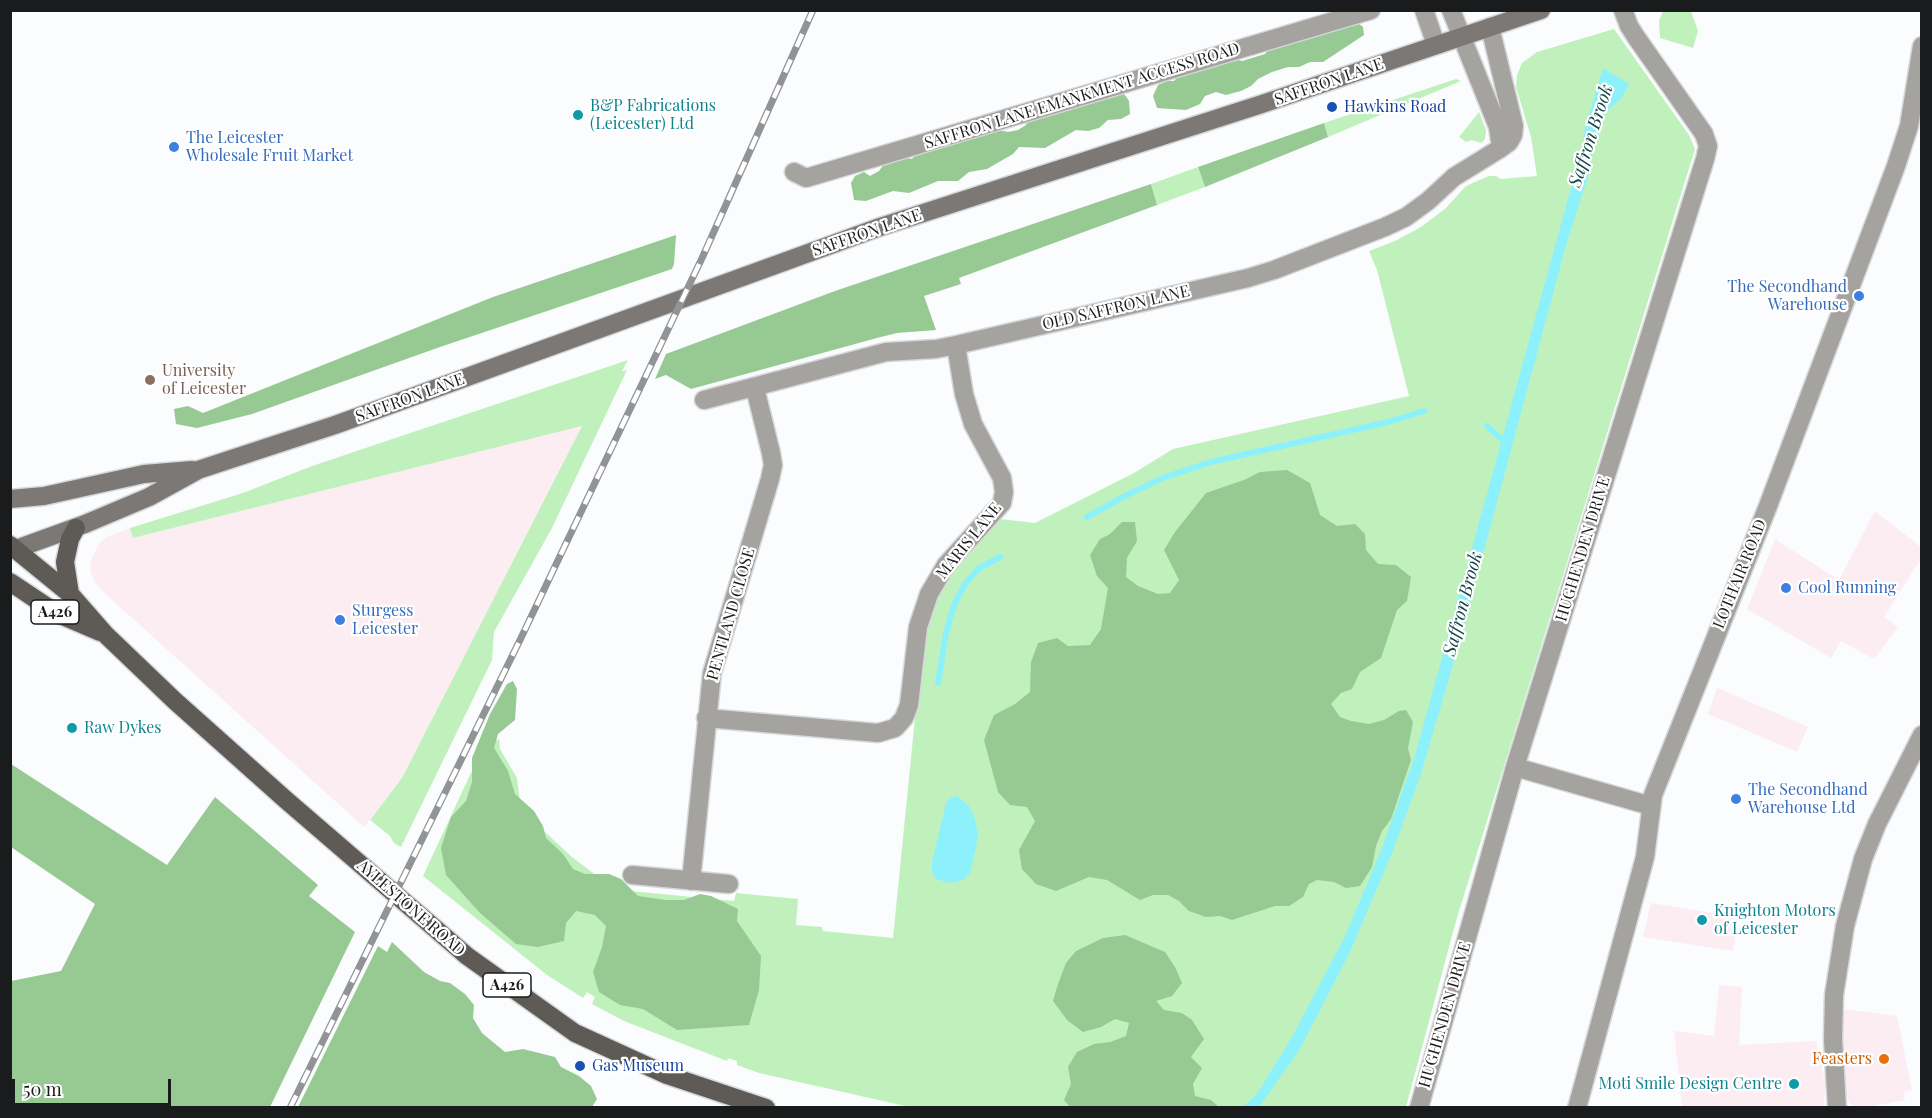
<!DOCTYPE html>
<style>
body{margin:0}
#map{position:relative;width:1932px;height:1118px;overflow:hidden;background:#fafcfe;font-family:"Playfair Display",serif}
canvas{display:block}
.frame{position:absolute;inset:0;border:12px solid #1a1b1d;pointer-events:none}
.scale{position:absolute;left:12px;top:1079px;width:159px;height:27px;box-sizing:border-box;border:3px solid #1a1b1d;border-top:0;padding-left:8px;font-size:18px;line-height:21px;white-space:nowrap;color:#1a1b1d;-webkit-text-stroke:4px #fff;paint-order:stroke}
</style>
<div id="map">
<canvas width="1932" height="1118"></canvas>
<div class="frame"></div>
<div class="scale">50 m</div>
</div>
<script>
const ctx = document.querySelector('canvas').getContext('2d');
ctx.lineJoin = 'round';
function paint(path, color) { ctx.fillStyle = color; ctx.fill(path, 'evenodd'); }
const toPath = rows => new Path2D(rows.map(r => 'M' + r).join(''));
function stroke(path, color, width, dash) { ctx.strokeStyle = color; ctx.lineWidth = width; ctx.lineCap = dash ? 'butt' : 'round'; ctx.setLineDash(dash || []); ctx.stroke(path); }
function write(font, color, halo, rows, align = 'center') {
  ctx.font = font + ' "Playfair Display",serif'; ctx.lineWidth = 4.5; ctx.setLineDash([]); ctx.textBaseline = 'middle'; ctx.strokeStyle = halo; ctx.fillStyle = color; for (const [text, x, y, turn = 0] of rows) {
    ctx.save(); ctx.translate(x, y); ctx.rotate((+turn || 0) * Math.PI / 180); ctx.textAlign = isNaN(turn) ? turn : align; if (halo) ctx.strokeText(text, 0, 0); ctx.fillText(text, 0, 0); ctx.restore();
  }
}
paint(toPath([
 [582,426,402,778,364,827,101,590,95,582,91,573,90,563,99,544,107,537,130,528,133,538],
 [1875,511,1921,547,1922,557,1884,617,1898,627,1874,659,1841,641,1831,658,1747,609,1776,537,1778,541,1839,580],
 [1717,688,1808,727,1797,752,1708,714],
 [1651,903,1738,917,1733,951,1643,937],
 [1719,985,1742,987,1739,1045,1816,1041,1825,1081,1824,1107,1682,1107,1674,1031,1714,1036],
 [1843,1009,1897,1016,1912,1090,1903,1092,1905,1100,1867,1107,1856,1107,1850,1104,1844,1091,1841,1040]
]), '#fcedf2');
paint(toPath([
 [1663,11,1691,11,1698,31,1693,48,1660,38,1659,21],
 [1614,29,1689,135,1695,149,1456,921,1406,1107,914,1108,759,1073,737,1065,737,1061,728,1058,727,1061,624,1021,592,1004,595,997,587,992,583,998,547,975,423,876,483,747,499,739,500,749,517,778,521,810,572,857,597,876,630,891,734,901,736,893,798,899,796,925,822,927,823,931,893,938,915,718,926,630,934,605,946,581,965,555,1000,519,1035,523,1134,473,1173,449,1409,396,1377,270,1369,251,1395,241,1421,227,1446,208,1466,186,1475,182,1489,176,1496,176,1501,179,1537,176,1531,137,1516,87,1517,75,1522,63,1537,52],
 [1456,79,1461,81,1328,137,1324,123],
 [1479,112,1486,130,1485,139,1481,143,1472,140,1466,142,1459,137],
 [1198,167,1205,187,1157,205,1151,184],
 [628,360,622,371,627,370,552,528,494,632,492,660,401,847,394,843,390,836,370,820,402,778,582,426,133,538,130,528,243,493,312,466]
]), '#c0f1bc');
paint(toPath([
 [1358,23,1363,27,1364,35,1323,62,1310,62,1299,67,1288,67,1272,72,1258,79,1251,86,1241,91,1226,95,1216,92,1205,96,1200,104,1186,110,1157,108,1153,96,1158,85,1167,81,1174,81,1180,74,1234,59,1242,61,1265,54,1269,48],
 [1118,92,1125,95,1129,101,1130,114,1121,119,1108,120,1099,128,1088,131,1076,130,1045,148,1019,147,1013,154,987,169,969,172,958,181,938,181,909,193,893,191,866,201,854,200,851,183,855,176,864,172,870,176,879,171,887,160,899,156,912,159,918,151,994,129,1008,132,1018,130,1026,125,1028,119],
 [1324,123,1328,137,1205,187,1198,167],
 [1151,184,1157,205,959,278,961,284,924,296,936,330,897,333,877,338,691,389,666,375,655,379,666,354,835,291],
 [676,235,674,264,672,269,440,347,252,414,197,428,176,424,174,409,188,406,203,413,493,297],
 [1287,470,1310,483,1320,515,1337,526,1355,524,1365,534,1366,550,1378,564,1396,565,1411,577,1407,601,1397,610,1381,658,1360,672,1352,689,1341,693,1331,704,1340,717,1351,721,1369,724,1384,720,1399,711,1406,710,1413,722,1408,748,1411,760,1391,819,1382,831,1376,846,1372,867,1360,886,1346,888,1334,882,1317,880,1309,884,1303,897,1289,906,1275,906,1232,920,1220,916,1206,917,1189,911,1179,901,1168,895,1153,895,1140,900,1107,880,1089,877,1056,891,1036,884,1022,869,1019,850,1035,821,1027,807,1010,805,998,792,984,740,994,715,1015,704,1030,692,1031,662,1038,643,1057,638,1068,646,1090,645,1101,629,1108,588,1097,576,1090,555,1100,539,1110,534,1122,522,1135,522,1137,541,1127,558,1126,577,1138,586,1158,594,1170,593,1179,580,1164,550,1175,532,1206,493,1244,480,1260,472],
 [513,681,517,689,515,720,498,734,494,748,508,771,515,794,534,811,543,826,546,838,563,854,573,869,585,874,609,874,621,879,638,896,666,900,684,900,700,894,711,896,738,909,737,921,761,956,759,990,749,1025,677,1030,643,1009,620,1005,599,992,593,972,602,947,606,926,595,915,576,911,566,923,564,941,538,947,516,944,480,913,446,875,441,848,451,817,466,801,472,782,472,758,490,714,507,684],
 [11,764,167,865,215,797,318,885,309,896,355,932,270,1107,11,1107,11,981,61,971,95,904,11,847],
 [1125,935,1165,952,1175,967,1182,983,1172,996,1156,1001,1164,1010,1182,1013,1192,1020,1204,1039,1191,1057,1202,1068,1193,1084,1195,1096,1211,1100,1219,1107,1070,1107,1064,1100,1071,1084,1068,1067,1077,1052,1094,1044,1110,1042,1126,1036,1129,1023,1115,1019,1101,1027,1083,1032,1067,1020,1053,1001,1058,984,1066,963,1076,951,1103,938],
 [392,942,424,972,440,981,450,983,465,994,474,1005,473,1018,482,1033,505,1052,523,1049,555,1057,561,1067,579,1076,591,1086,597,1099,592,1107,298,1107,378,946,387,952]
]), '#96ca92');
paint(toPath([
 [1603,68,1629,84,1623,96,1605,114,1595,141,1588,176,1565,249,1457,651,1420,777,1392,853,1350,952,1300,1049,1259,1107,1243,1107,1257,1094,1293,1035,1345,936,1380,853,1414,759,1582,148,1584,132],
 [957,796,969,806,975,819,978,835,976,848,970,873,963,880,949,883,936,879,932,872,932,862,946,803,951,797]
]), '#8df1fc');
stroke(toPath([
 [1487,426,1506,443],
 [1087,517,1127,495,1165,477,1211,462,1388,422,1424,411],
 [938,683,946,633,954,605,965,584,978,569,1000,557]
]), '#8df1fc', 6);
const street = toPath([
 [1424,10,1436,45],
 [1451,10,1498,127,1501,148],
 [794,172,806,178,1371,10],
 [704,400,886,352,936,349,956,345,1248,278,1274,270,1385,227,1406,217,1428,201,1454,177,1501,148,1509,142,1513,135,1514,126,1490,27],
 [706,718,878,733,895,728,904,718,909,705,918,627,929,594,946,565,1002,503,1004,492,1002,478,973,424,964,394,956,345],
 [1515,767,1651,806],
 [632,875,729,884],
 [691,881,712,673,770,479,773,465,771,453,755,388],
 [1419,1108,1515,767,1705,159,1708,146,1704,134,1636,37,1629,26,1623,10],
 [1577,1108,1645,857,1653,795,1768,506,1896,166,1909,126,1922,46],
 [1837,1108,1833,1039,1834,995,1845,926,1863,859,1877,824,1922,735]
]);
const secondary = toPath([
 [10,499,44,496,144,474,192,470],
 [16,549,85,524,149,497,198,470,335,425,880,227,1262,104,1541,10]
]);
const primary = toPath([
 [10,545,70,594,105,634,175,701,286,800,467,956,575,1033,667,1075,766,1108],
 [10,582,58,614,100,632],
 [70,594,65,562,70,539,76,528]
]);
stroke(street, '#d6d8da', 21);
stroke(secondary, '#d6d8da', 21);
stroke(primary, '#d6d8da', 21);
stroke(street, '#a5a3a0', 18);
stroke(secondary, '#7b7875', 18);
stroke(primary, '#5e5b56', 18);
const rail = toPath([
 [290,1108,520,640,703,256,813,10]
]);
stroke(rail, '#929395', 7);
stroke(rail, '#fff', 4.5, [14]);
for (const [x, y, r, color] of [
 [1332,107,6,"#1a4fb4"],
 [578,115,6,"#0f9aa8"],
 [174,147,6,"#3f7fe0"],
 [1859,296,6,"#3f7fe0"],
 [150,380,6,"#8d6e63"],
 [1786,588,6,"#3f7fe0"],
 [340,620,6,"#3f7fe0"],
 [72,728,6,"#0f9aa8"],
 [1736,799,6,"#3f7fe0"],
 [1702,920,6,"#0f9aa8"],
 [1884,1059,6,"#e8710a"],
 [580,1066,6,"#1a4fb4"],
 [1794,1084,6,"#0f9aa8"]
]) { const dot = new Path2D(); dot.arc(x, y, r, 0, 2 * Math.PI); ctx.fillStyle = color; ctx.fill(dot); stroke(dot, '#fff', 2); }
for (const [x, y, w] of [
 [55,612,48],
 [507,985,48]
]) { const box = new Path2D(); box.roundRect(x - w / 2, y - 12, w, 24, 4.5); ctx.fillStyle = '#fff'; ctx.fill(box); stroke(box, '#1a1b1d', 1.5); }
write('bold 15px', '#1a1b1d', null, [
 ["A426",55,612],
 ["A426",507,985]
]);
write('16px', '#1a1b1d', '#fff', [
 ["SAFFRON LANE",1329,82,-19],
 ["SAFFRON LANE EMANKMENT ACCESS ROAD",1082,96,-17],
 ["SAFFRON LANE",867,233,-19],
 ["OLD SAFFRON LANE",1116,308,-13],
 ["SAFFRON LANE",410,398,-20],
 ["MARIS LANE",969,541,-51],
 ["HUGHENDEN DRIVE",1583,549,-73],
 ["LOTHAIR ROAD",1740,574,-68],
 ["PENTLAND CLOSE",731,614,-74],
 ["AYLESTONE ROAD",411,908,41],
 ["HUGHENDEN DRIVE",1445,1015,-74]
]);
write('16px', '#0d838f', '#fff', [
 ["B&P Fabrications",590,106],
 ["(Leicester) Ltd",590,124],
 ["Raw Dykes",84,728],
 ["Knighton Motors",1714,911],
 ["of Leicester",1714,929],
 ["Moti Smile Design Centre",1782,1084,"right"]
], 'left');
write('16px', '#164399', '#fff', [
 ["Hawkins Road",1344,107],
 ["Gas Museum",592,1066]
], 'left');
write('16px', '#366cbe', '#fff', [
 ["The Leicester",186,138],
 ["Wholesale Fruit Market",186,156],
 ["The Secondhand",1847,287,"right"],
 ["Warehouse",1847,305,"right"],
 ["Cool Running",1798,588],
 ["Sturgess",352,611],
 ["Leicester",352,629],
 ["The Secondhand",1748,790],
 ["Warehouse Ltd",1748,808]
], 'left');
write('16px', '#785e54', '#fff', [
 ["University",162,371],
 ["of Leicester",162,389]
], 'left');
write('16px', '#c56008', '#fff', [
 ["Feasters",1872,1059]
], 'right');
write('italic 18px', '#16454a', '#fff', [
 ["Saffron Brook",1591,136,-72],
 ["Saffron Brook",1463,604,-75]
]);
</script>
